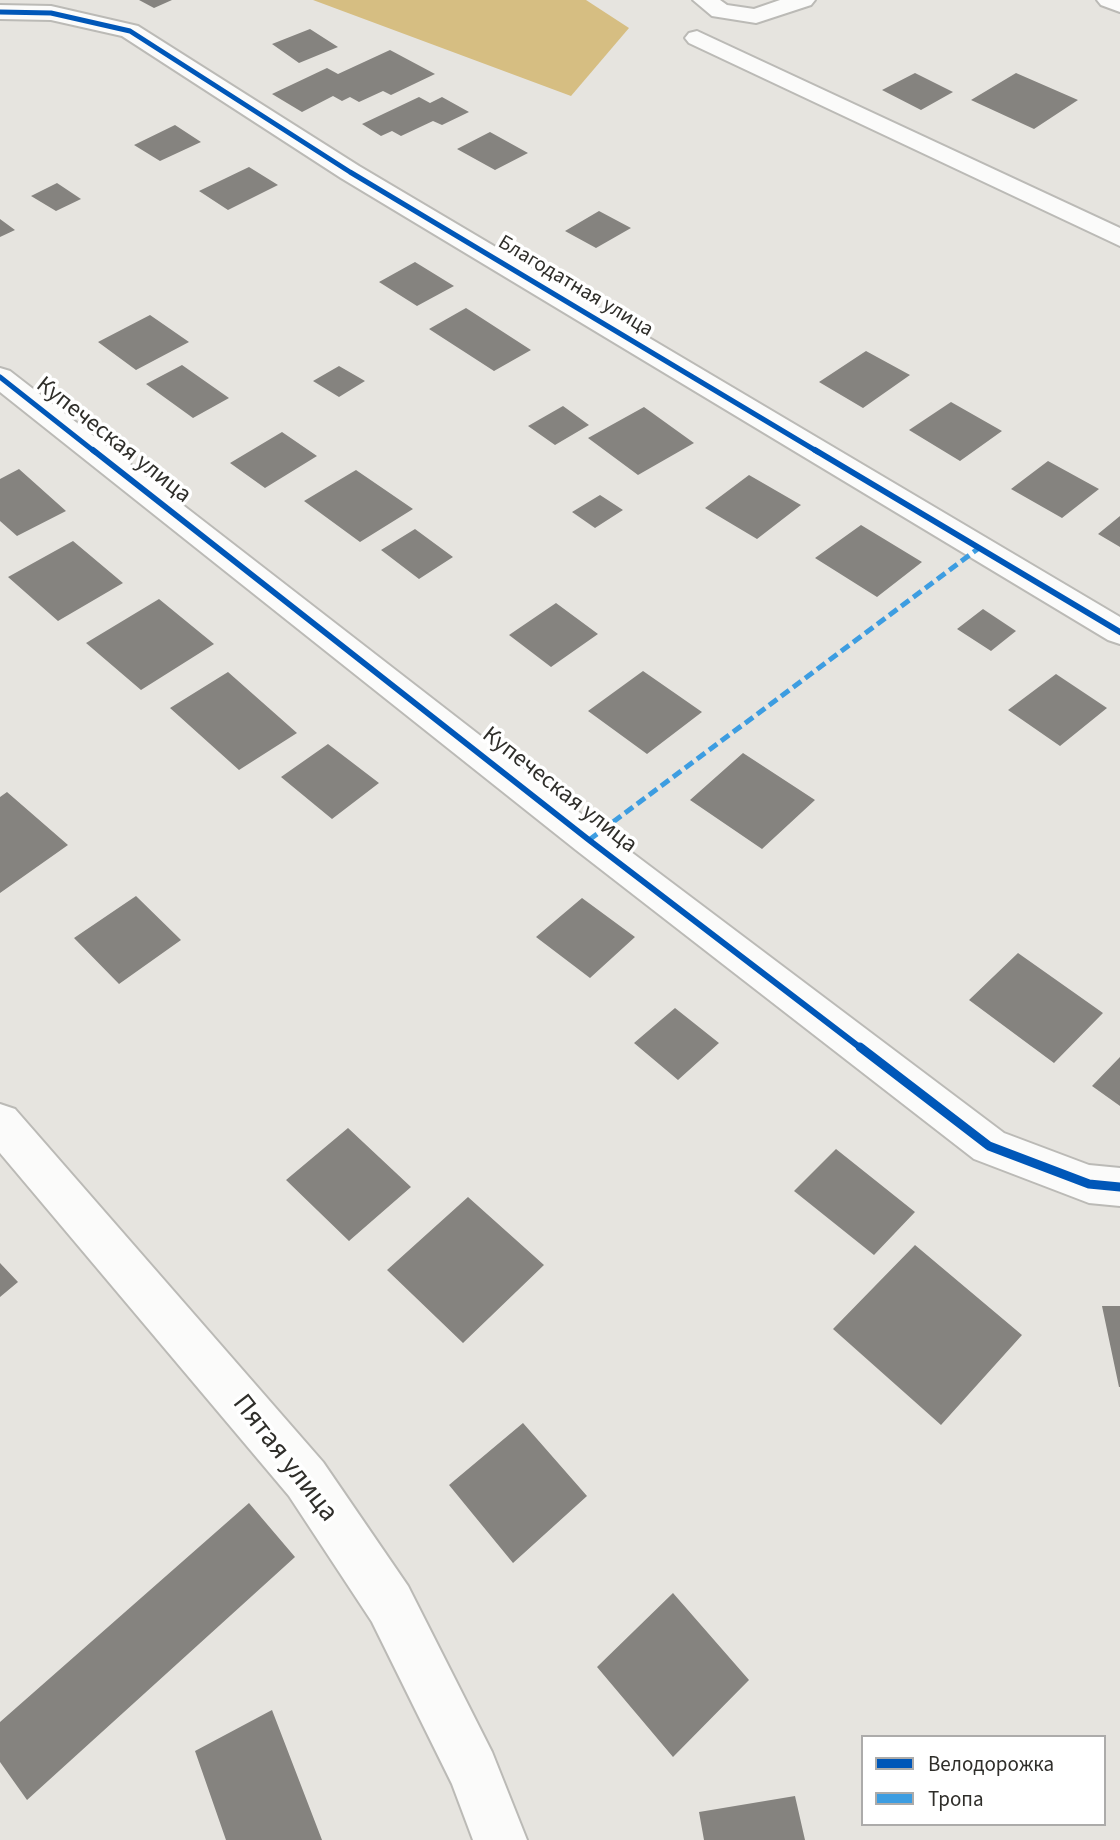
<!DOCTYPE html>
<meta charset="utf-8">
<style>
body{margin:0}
#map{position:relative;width:1120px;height:1840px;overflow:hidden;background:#e6e4df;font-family:"Source Sans 3",sans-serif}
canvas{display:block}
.legend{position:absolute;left:861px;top:1735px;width:245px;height:91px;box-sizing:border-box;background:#fff;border:2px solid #acabaa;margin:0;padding:9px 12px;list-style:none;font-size:21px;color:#2f2e2a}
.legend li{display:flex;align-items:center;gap:14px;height:35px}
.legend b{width:35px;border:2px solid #acabaa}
</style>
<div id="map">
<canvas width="1120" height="1840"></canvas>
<ul class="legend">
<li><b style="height:9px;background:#0057b8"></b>Велодорожка</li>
<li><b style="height:9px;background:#3d9de1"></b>Тропа</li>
</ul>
</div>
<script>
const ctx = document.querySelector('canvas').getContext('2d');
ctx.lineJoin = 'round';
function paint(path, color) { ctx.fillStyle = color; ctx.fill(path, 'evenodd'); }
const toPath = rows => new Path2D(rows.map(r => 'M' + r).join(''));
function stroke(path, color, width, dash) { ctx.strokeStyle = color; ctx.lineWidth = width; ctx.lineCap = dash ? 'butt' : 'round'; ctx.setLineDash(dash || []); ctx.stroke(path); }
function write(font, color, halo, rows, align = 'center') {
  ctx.font = font + ' "Source Sans 3",sans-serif'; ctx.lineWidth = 7; ctx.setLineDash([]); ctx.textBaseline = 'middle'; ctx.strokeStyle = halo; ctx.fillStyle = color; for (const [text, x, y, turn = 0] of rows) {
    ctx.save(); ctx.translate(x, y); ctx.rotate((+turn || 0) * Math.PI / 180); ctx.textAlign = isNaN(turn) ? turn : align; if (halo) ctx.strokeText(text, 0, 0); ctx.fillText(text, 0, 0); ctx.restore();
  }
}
paint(toPath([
 [313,0,586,0,629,28,571,96]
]), '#d6be82');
paint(toPath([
 [139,0,172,0,154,8],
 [310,29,338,47,299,63,272,44],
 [390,50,435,74,391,95,383,91,359,102,350,97,342,101,333,96,302,112,272,94,327,68,338,74],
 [915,73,953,92,921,110,882,90],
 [1016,73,1078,100,1034,129,971,100],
 [419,97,430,103,442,97,469,112,442,125,433,121,401,136,392,131,381,136,362,124],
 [175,125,201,142,160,161,134,145],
 [490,132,528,153,495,170,457,149],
 [249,167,278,185,228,210,199,191],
 [57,183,81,199,56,211,31,196],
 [599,211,631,228,596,248,565,231],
 [0,219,15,230,0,237],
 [415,262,454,286,417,306,379,282],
 [466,308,531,350,494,371,429,329],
 [150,315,189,342,136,370,98,342],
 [866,351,910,375,863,408,819,382],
 [182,365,229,398,193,418,146,384],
 [339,366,365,381,339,397,313,381],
 [951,402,1002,431,960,461,909,430],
 [563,406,589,425,555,445,528,426],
 [644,407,694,443,638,475,588,438],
 [282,432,317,456,265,488,230,463],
 [1048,461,1099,489,1062,518,1011,489],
 [19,469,66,511,17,536,0,521,0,479],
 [356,470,413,509,360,542,304,501],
 [749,475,801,505,757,539,705,508],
 [600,495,623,510,595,528,572,512],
 [1120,516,1120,547,1098,534],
 [861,525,922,562,877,597,815,558],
 [415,529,453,557,419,579,381,550],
 [73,541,123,583,58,621,8,577],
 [159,599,214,644,141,690,86,643],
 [556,603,598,634,551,667,509,635],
 [983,609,1016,631,991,651,957,629],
 [643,671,702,712,647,754,588,711],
 [228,672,297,733,239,770,170,708],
 [1056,674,1107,708,1060,746,1008,710],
 [328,744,379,783,332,819,281,777],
 [743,753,815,800,762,849,690,800],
 [7,792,68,845,0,893,0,797],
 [136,896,181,940,119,984,74,938],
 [582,898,635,937,590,978,536,937],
 [1018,953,1103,1013,1054,1063,969,1000],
 [675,1008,719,1043,678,1080,634,1043],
 [1120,1057,1120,1106,1092,1086],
 [348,1128,411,1187,349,1241,286,1180],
 [836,1149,915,1212,874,1255,794,1191],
 [468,1197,544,1265,463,1343,387,1270],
 [915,1245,1022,1335,941,1425,833,1329],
 [0,1263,18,1282,0,1297],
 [1102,1306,1120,1306,1120,1387,1119,1387],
 [523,1423,587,1496,513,1563,449,1485],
 [249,1503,295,1557,27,1800,0,1762,0,1722],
 [673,1593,749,1680,673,1757,597,1667],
 [272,1710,322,1840,226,1840,195,1751],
 [795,1796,805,1840,704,1840,699,1812]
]), '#85837f');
const street = toPath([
 [693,0,720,0,727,5,754,9,780,0,815,0,811,5,756,23,712,16,693,0],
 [1097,0,1120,0,1120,12,1101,5,1097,0],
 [0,5,51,6,138,26,359,166,1120,617,1120,644,1108,640,341,178,122,36,51,20,0,19,0,5],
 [697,31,1120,228,1120,246,689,43,685,38,689,33,697,31],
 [0,368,10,371,602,830,1004,1133,1089,1165,1120,1168,1120,1206,1089,1203,974,1159,576,850,0,392,0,368],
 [0,1104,15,1109,323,1462,408,1586,492,1752,527,1840,473,1840,452,1784,372,1622,289,1496,0,1153,0,1104]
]);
stroke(street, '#bbbab6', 4);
paint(street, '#fbfbfa');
stroke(toPath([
 [589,840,979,548]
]), '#3d9de1', 5, [10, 5]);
stroke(toPath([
 [0,12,51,13,130,31,350,172,818,452],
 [0,377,95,452]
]), '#0057b8', 5);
stroke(toPath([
 [93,450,589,840,862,1049],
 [815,450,1120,632]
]), '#0057b8', 6);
stroke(toPath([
 [860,1047,989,1146,1089,1184,1120,1187]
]), '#0057b8', 9);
write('21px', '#2f2e2a', '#fff', [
 ["Благодатная улица",575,287,31]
]);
write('24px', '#2f2e2a', '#fff', [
 ["Купеческая улица",113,441,38],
 ["Купеческая улица",559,791,38]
]);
write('28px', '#2f2e2a', '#fff', [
 ["Пятая улица",284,1459,52]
]);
</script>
